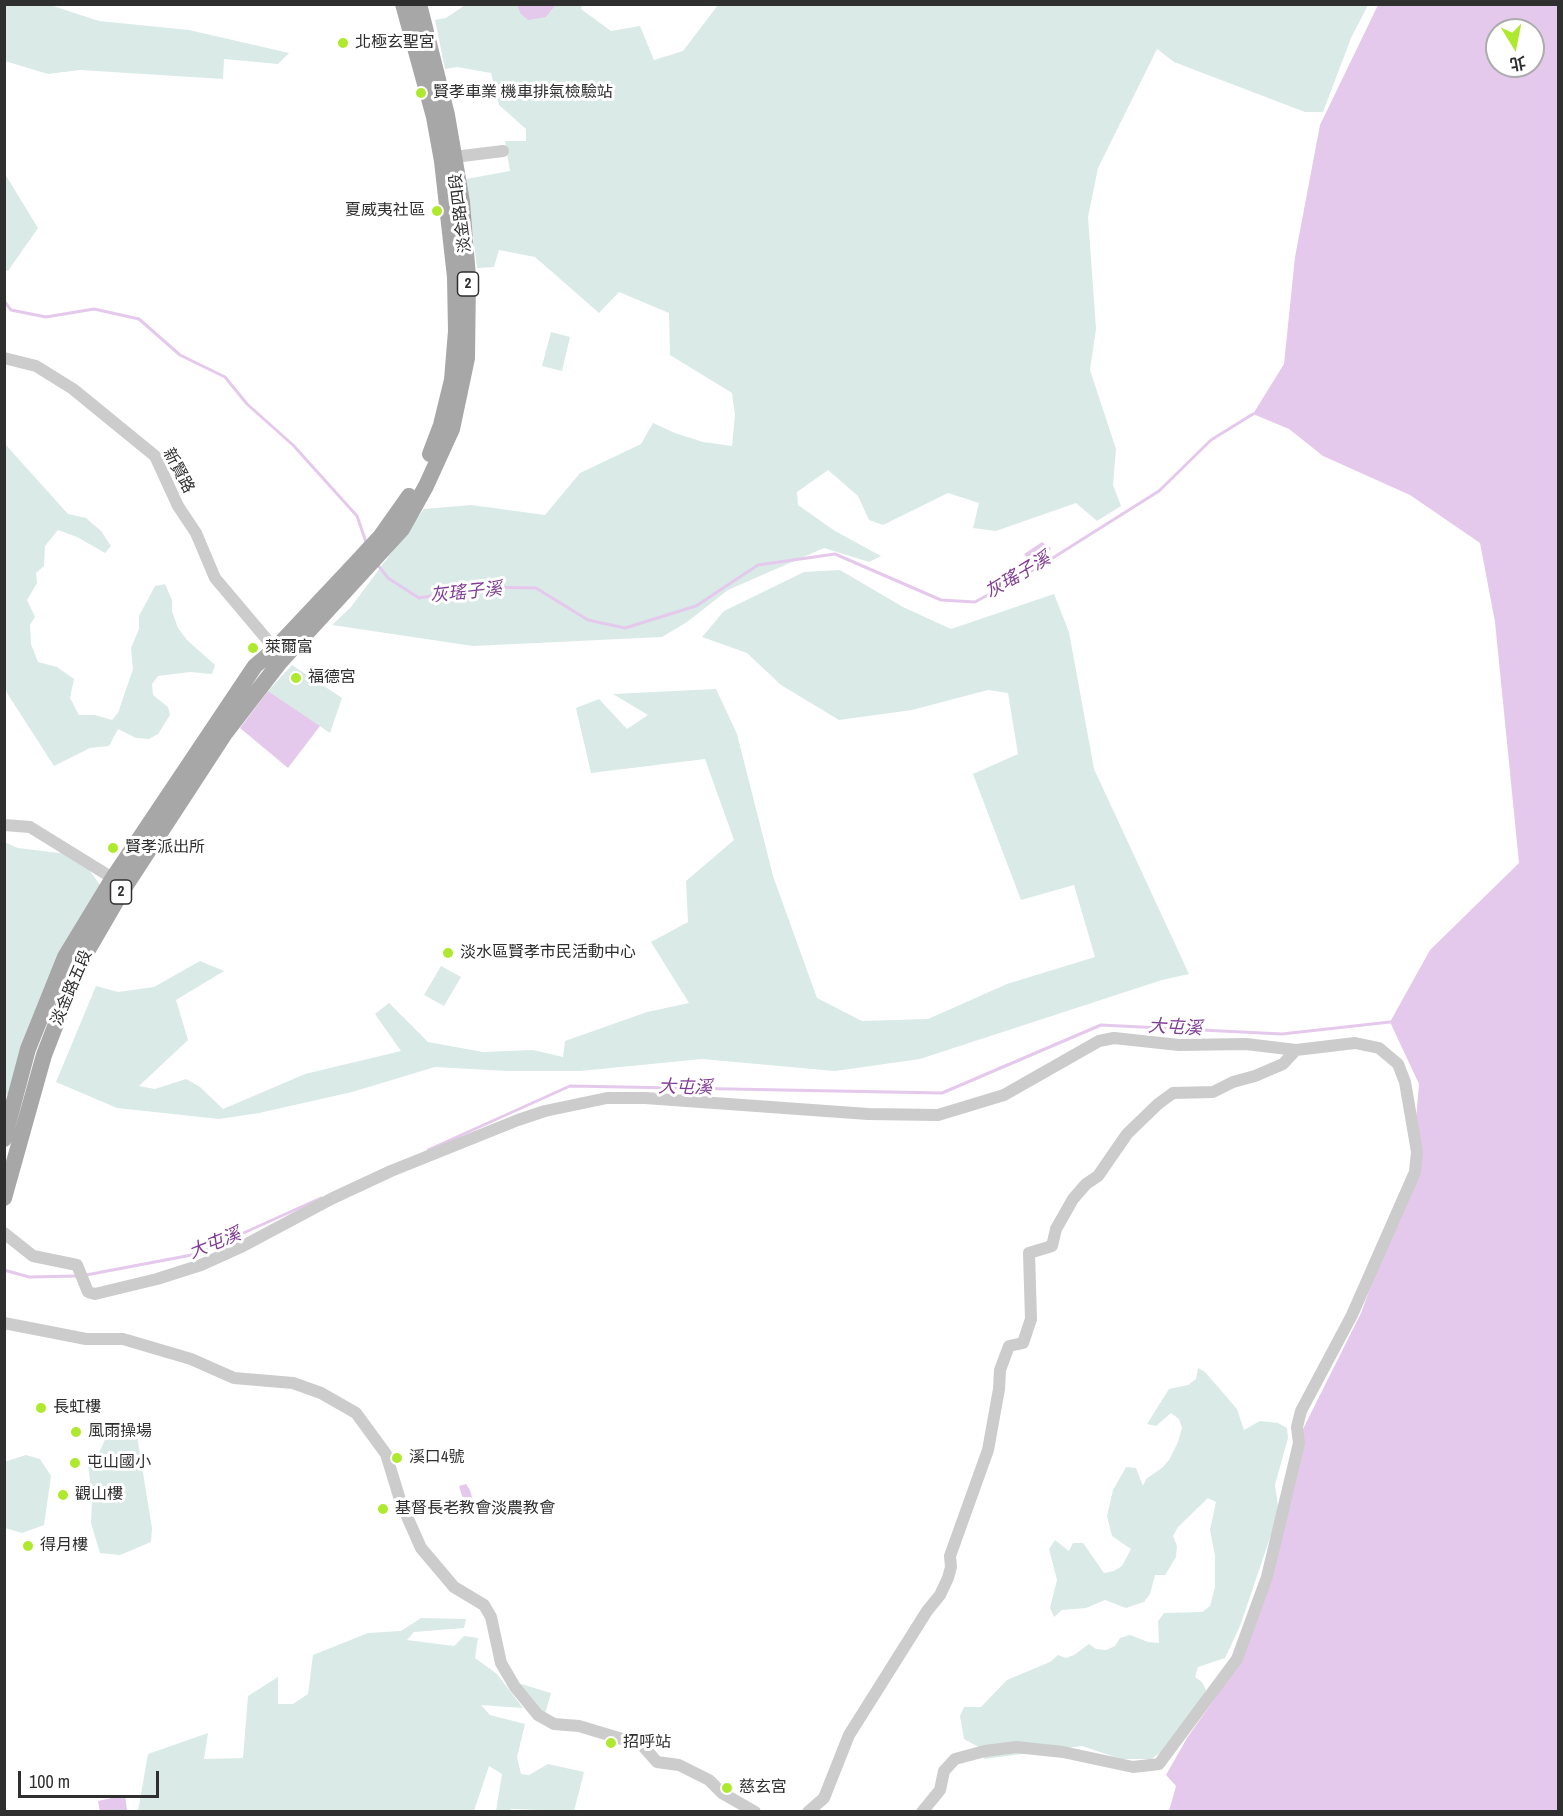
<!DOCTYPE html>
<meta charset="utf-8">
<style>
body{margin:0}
#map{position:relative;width:1563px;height:1816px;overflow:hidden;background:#fff;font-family:"Archivo Narrow","Noto Sans TC",sans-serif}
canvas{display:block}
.frame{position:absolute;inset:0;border:6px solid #2f2f2f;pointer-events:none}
.north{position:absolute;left:1485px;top:18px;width:60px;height:60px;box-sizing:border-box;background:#fff;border:2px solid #acacac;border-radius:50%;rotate:170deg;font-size:16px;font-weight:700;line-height:24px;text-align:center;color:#2f2f2f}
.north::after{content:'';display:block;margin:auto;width:21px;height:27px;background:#afe92e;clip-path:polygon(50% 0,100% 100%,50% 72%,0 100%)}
.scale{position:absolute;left:18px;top:1771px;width:141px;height:27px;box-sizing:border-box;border:3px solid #2f2f2f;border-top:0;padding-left:8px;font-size:18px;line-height:21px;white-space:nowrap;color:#2f2f2f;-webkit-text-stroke:4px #fff;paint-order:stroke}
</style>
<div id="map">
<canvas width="1563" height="1816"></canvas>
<div class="frame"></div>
<div class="north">北</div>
<div class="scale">100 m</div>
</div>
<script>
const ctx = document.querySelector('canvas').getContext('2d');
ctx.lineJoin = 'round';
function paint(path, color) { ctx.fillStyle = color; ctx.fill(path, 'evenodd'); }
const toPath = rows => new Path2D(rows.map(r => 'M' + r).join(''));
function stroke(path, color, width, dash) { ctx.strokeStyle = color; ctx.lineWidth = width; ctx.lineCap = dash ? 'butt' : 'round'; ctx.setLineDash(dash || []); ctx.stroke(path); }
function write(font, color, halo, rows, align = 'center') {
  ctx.font = font + ' "Archivo Narrow","Noto Sans TC",sans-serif'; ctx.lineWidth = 6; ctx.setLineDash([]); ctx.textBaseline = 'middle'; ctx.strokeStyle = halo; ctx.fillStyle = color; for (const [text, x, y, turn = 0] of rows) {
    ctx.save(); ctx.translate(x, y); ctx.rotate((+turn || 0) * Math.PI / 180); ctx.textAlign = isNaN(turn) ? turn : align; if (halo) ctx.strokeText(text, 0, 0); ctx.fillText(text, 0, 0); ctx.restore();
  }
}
paint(toPath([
 [4,5,50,5,99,21,189,30,289,53,278,64,224,59,223,79,80,70,48,74,5,61],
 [465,5,517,5,520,13,546,17,556,5,582,5,581,9,611,31,640,26,654,60,683,51,718,5,1368,5,1351,38,1323,112,1305,112,1284,104,1174,62,1157,49,1098,168,1088,217,1096,329,1090,370,1116,449,1113,485,1121,506,1097,521,1076,503,996,531,973,528,979,503,948,493,883,525,869,520,858,496,828,470,797,492,798,505,835,531,881,556,869,562,824,548,728,590,687,622,662,637,473,646,332,625,351,607,424,509,471,505,545,515,580,473,641,444,653,423,675,433,703,442,732,446,735,415,732,393,670,355,669,313,619,292,599,313,535,257,499,250,494,267,477,268,466,179,510,171,505,141,526,141,526,129,499,105,491,73,457,67,445,69,435,20,446,18],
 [5,174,38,228,8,271,4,269],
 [551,332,570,337,562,371,542,366],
 [5,444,68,514,86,518,101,531,111,546,105,553,77,537,58,530,45,546,44,566,36,573,37,583,27,600,35,617,30,625,31,644,38,662,57,667,74,679,70,698,79,715,95,715,112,720,118,713,133,669,131,648,139,629,139,616,155,586,165,584,172,600,172,611,178,628,187,640,215,665,212,674,190,672,158,676,152,684,153,695,168,707,170,715,158,734,149,739,136,738,118,729,109,746,90,748,54,766,7,693,4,683],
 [840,570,903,607,951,629,1054,594,1069,632,1094,769,1189,974,1162,980,920,1059,835,1071,702,1059,580,1071,508,1071,435,1067,352,1092,259,1113,219,1119,117,1108,56,1082,96,986,118,992,154,987,200,961,224,971,176,1000,188,1040,139,1086,155,1089,186,1079,200,1087,223,1109,305,1074,401,1051,375,1014,389,1003,428,1042,483,1052,533,1050,563,1057,565,1041,647,1012,689,1003,651,942,688,922,686,881,734,840,705,759,591,773,576,708,599,699,627,729,648,715,613,694,716,689,737,734,773,876,817,998,862,1021,928,1019,1007,984,1095,957,1074,885,1021,900,973,774,1018,754,1008,693,988,690,912,710,839,720,781,685,747,653,702,637,724,611,804,572],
 [292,665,342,698,330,733,268,691],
 [4,842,18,848,68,854,90,871,100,885,12,1096,4,1094],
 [441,966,461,977,444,1006,424,995],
 [1198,1368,1205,1372,1237,1409,1244,1430,1260,1421,1278,1423,1287,1428,1288,1438,1275,1485,1278,1506,1274,1526,1240,1626,1225,1658,1198,1667,1195,1677,1202,1682,1206,1690,1203,1703,1163,1751,1151,1759,1121,1759,1082,1746,984,1759,982,1749,964,1739,960,1716,964,1707,981,1707,1007,1680,1050,1662,1058,1655,1066,1658,1074,1655,1089,1644,1096,1649,1106,1650,1115,1646,1120,1638,1130,1635,1148,1642,1159,1643,1158,1621,1164,1613,1202,1612,1210,1606,1215,1587,1215,1556,1210,1530,1216,1502,1208,1498,1178,1527,1173,1536,1177,1546,1176,1557,1165,1575,1155,1575,1150,1594,1144,1602,1126,1608,1105,1600,1086,1608,1062,1610,1054,1617,1050,1608,1057,1580,1049,1549,1055,1540,1069,1551,1073,1543,1083,1543,1104,1573,1114,1571,1122,1566,1131,1549,1112,1536,1107,1516,1113,1490,1126,1467,1136,1468,1143,1486,1146,1479,1163,1467,1169,1460,1178,1442,1182,1428,1179,1419,1171,1413,1156,1426,1147,1424,1169,1389,1188,1385,1196,1379],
 [108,1433,137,1436,152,1528,151,1542,120,1555,100,1553,91,1523,92,1499,87,1454,99,1453],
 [26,1455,40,1459,51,1476,44,1525,22,1533,5,1528,4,1462],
 [421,1618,466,1619,464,1628,414,1632,407,1640,454,1646,464,1636,478,1638,475,1658,497,1674,523,1708,481,1705,490,1715,525,1724,517,1757,521,1774,529,1775,548,1764,584,1772,574,1811,511,1809,510,1811,496,1811,502,1774,489,1766,474,1811,138,1811,148,1754,208,1733,204,1759,243,1758,248,1696,278,1677,278,1704,293,1704,308,1694,313,1655,368,1633,401,1631],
 [518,1683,551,1693,545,1714,533,1703]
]), '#daeae7');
paint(toPath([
 [517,5,517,4,556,5,546,17,528,20,520,13],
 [1378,5,1558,5,1558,1811,1169,1811,1176,1786,1166,1775,1187,1738,1242,1660,1302,1431,1361,1313,1411,1178,1419,1084,1390,1022,1430,950,1519,863,1495,622,1480,543,1410,495,1323,456,1289,429,1253,414,1284,364,1295,257,1320,125],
 [1497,30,1533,30,1533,66,1497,66],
 [1042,542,1051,548,1045,557,1031,563,1024,554],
 [268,691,320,726,288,768,240,728],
 [466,1484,470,1490,473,1501,466,1501,462,1496,459,1486],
 [125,1795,127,1810,100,1811,98,1801]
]), '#e5c9ed');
stroke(toPath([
 [4,301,11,310,46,317,94,309,139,319,180,355,225,377,247,404,293,445,357,516,366,542],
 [377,564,388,578,419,598,484,587,536,588,588,620,625,628,696,606,758,565,835,554,941,600,975,602,1040,566,1159,491,1211,440,1253,414],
 [428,1150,570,1086,942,1093,1101,1025,1282,1034,1390,1022],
 [4,1270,29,1277,77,1276],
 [86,1275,197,1254,321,1198]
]), '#e5c9ed', 3);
stroke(toPath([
 [454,157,503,151],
 [4,358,36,366,73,389,155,456,178,506,196,533,215,578,280,655],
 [4,825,30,827,119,882],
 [4,1233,33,1256,77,1265,88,1292,95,1294,157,1279,201,1265,243,1246,333,1198,391,1171,518,1120,545,1111,607,1098,645,1098,868,1114,938,1115,1004,1095,1099,1041,1114,1038,1179,1045,1246,1044,1296,1050,1355,1043,1379,1048,1398,1064,1405,1082,1417,1152,1415,1172,1352,1315,1301,1411,1297,1427,1299,1443,1267,1577,1237,1659,1159,1764,1133,1767,1063,1752,1016,1747,985,1751,955,1759,944,1771,940,1790,922,1812],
 [4,1323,86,1339,123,1339,191,1359,234,1378,293,1383,321,1393,356,1413,386,1454,401,1503,421,1548,454,1587,484,1605,491,1617,501,1663,515,1687,538,1715,554,1724,579,1726,642,1745,657,1762,679,1765,709,1780,722,1793,755,1812],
 [808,1812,824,1798,849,1735,927,1611,940,1595,948,1578,951,1567,950,1556,988,1450,999,1389,1000,1370,1009,1346,1023,1343,1031,1319,1029,1253,1052,1246,1056,1229,1073,1199,1086,1184,1098,1176,1127,1134,1158,1104,1173,1093,1213,1092,1233,1082,1255,1076,1283,1064,1296,1050]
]), '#ccc', 12);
stroke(toPath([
 [403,4,434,117,442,161,455,277,456,331,452,380,441,425,430,454],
 [4,1139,28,1049,65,957,113,878,255,666,274,650,354,565,380,537,409,496],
 [4,1198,44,1055,78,967,121,893,226,732,280,662,402,529,426,486,452,429,467,358,468,277,462,202,447,115,419,4]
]), '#a7a7a7', 16);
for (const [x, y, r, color] of [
 [343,43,6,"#afe92e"],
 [421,93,6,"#afe92e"],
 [437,211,6,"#afe92e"],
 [253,648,6,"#afe92e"],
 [296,678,6,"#afe92e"],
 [113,848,6,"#afe92e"],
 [448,953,6,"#afe92e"],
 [41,1408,6,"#afe92e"],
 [76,1432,6,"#afe92e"],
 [397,1458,6,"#afe92e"],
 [75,1463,6,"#afe92e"],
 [63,1495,6,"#afe92e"],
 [383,1509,6,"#afe92e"],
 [28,1546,6,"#afe92e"],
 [611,1743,6,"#afe92e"],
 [727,1788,6,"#afe92e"]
]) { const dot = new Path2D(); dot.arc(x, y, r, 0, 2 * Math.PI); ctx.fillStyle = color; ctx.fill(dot); stroke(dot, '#fff', 2); }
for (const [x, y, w] of [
 [468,284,21],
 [121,892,21]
]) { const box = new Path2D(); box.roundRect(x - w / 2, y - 12, w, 24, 4.5); ctx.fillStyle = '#fff'; ctx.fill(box); stroke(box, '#2f2f2f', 1.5); }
write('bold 15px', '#2f2f2f', null, [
 ["2",468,284],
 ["2",121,892]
]);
write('16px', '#2f2f2f', '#fff', [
 ["北極玄聖宮",355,43],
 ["賢孝車業 機車排氣檢驗站",433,93],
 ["夏威夷社區",425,211,"right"],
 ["萊爾富",265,648],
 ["福德宮",308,678],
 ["賢孝派出所",125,848],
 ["淡水區賢孝市民活動中心",460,953],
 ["長虹樓",53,1408],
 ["風雨操場",88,1432],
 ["溪口4號",409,1458],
 ["屯山國小",87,1463],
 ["觀山樓",75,1495],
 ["基督長老教會淡農教會",395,1509],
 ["得月樓",40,1546],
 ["招呼站",623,1743],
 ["慈玄宮",739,1788]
], 'left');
write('16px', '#2f2f2f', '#fff', [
 ["淡金路四段",461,213,-97],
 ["新賢路",178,471,62],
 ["淡金路五段",72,988,-67]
]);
write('italic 18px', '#803b94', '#fff', [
 ["灰瑤子溪",1018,576,-31],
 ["灰瑤子溪",466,593,-6],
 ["大屯溪",1175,1028,3],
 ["大屯溪",685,1088,1],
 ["大屯溪",215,1244,-22]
]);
</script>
